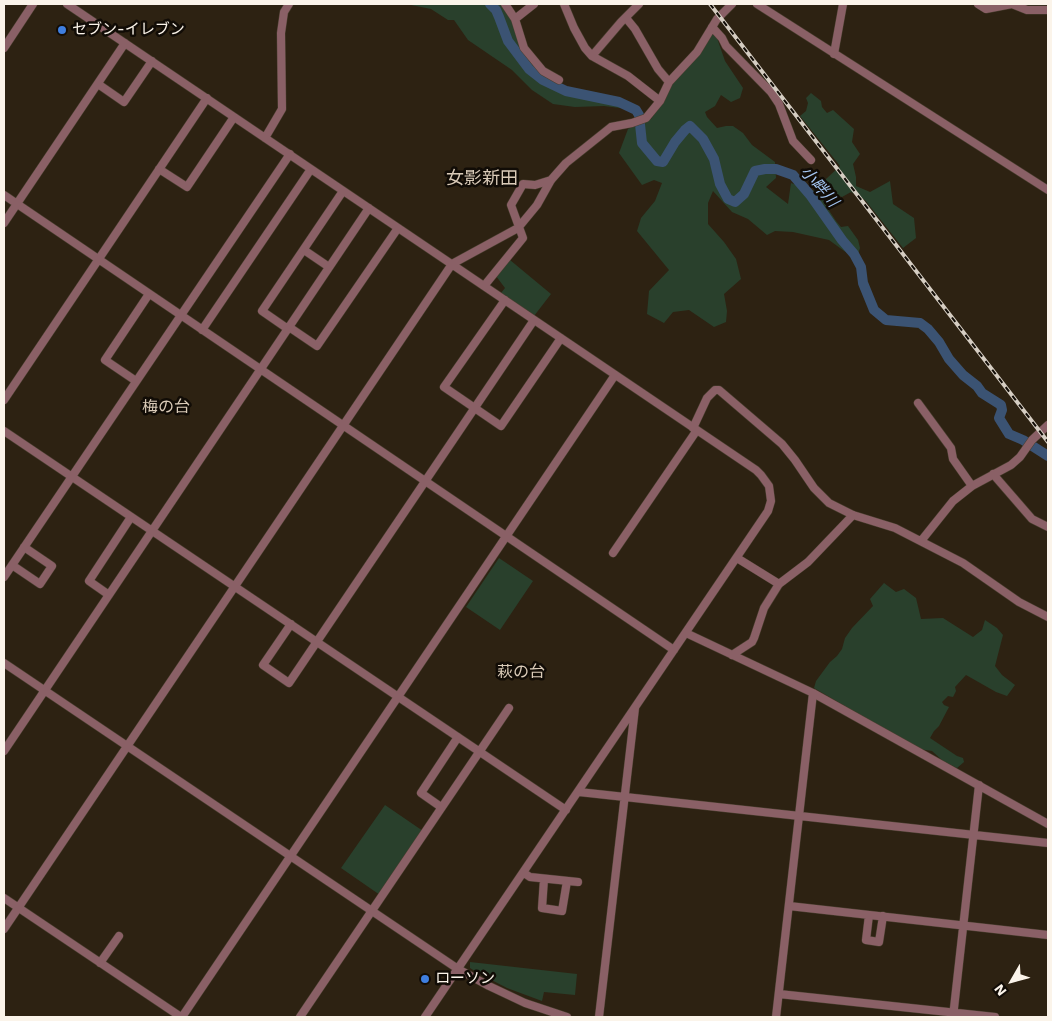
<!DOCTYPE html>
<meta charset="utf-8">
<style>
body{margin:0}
#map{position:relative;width:1052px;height:1021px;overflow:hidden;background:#2d2212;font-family:"Work Sans",sans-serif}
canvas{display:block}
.frame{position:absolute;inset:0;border:5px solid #fbf4ea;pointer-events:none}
.north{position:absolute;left:987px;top:956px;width:50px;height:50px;-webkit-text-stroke:4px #110c06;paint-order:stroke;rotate:232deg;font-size:14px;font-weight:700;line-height:20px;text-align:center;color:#fbf4ea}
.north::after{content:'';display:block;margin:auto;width:18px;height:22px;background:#fbf4ea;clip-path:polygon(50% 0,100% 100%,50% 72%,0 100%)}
</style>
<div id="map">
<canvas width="1052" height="1021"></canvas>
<div class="frame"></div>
<div class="north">N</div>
</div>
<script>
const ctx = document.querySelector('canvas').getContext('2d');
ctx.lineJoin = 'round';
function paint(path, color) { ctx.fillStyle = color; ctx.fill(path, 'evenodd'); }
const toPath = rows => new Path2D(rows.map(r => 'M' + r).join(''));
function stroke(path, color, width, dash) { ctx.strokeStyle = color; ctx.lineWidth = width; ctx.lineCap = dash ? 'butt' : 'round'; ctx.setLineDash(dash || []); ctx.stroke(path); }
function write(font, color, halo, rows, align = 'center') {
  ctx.font = font + ' "Work Sans","Noto Sans JP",sans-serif'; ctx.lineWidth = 5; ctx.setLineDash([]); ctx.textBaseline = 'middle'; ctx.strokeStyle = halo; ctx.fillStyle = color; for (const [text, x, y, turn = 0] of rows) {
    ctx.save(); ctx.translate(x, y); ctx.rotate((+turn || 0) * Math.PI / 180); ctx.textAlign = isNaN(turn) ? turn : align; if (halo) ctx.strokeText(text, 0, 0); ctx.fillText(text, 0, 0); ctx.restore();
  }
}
paint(toPath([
 [406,4,504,4,533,64,542,75,586,97,610,102,628,109,604,106,575,107,553,104,532,90,512,70,468,40,454,20,448,20,431,9],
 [713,32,717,38,725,61,743,88,740,98,731,102,721,95,715,106,705,112,707,117,717,128,726,126,733,126,743,133,752,145,775,162,776,178,766,187,788,204,791,183,813,191,840,166,800,116,806,111,808,103,806,98,811,93,821,101,822,107,827,113,833,110,854,129,852,142,860,154,853,164,856,177,856,186,870,192,890,181,893,204,914,218,916,238,903,248,865,200,851,192,842,197,835,194,827,196,826,206,836,221,841,227,848,226,858,240,860,248,858,254,851,256,829,240,793,232,775,231,767,235,748,219,732,212,713,191,708,203,708,224,724,242,736,259,741,279,724,294,727,311,726,322,714,327,689,310,673,312,664,323,647,314,649,291,669,270,637,231,641,218,655,201,662,183,654,180,642,185,619,153,628,129,651,119,663,102,671,82],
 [510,260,551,294,534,316,501,293,505,288,496,276],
 [499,558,533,581,500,630,466,607],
 [884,583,896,592,904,589,916,598,921,619,943,618,973,637,982,630,985,620,997,628,1003,635,995,666,1002,675,1015,685,1007,696,996,692,966,675,955,687,956,691,953,697,948,696,942,702,944,705,949,707,939,726,934,731,930,738,957,756,963,758,964,762,957,768,943,761,932,751,919,749,814,688,816,681,830,662,837,656,842,649,845,638,852,628,873,606,870,599],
 [385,805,423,831,380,895,341,868],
 [470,962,577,974,575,995,544,992,542,1001,507,988,478,973,470,968]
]), '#29402c');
stroke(toPath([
 [490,4,496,10,499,17,508,41,529,69,543,80,566,91,619,102,636,110,639,115,642,143,657,161,663,162,675,142,685,130,690,126,703,139,714,159,720,184,728,199,735,202,744,194,755,171,765,169,776,169,793,175,811,196,842,240,854,254,861,267,863,283,874,310,886,320,920,323,928,329,939,342,949,359,963,375,977,386,982,393,1001,405,1002,410,999,418,1009,434,1023,440,1048,456]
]), '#3b5373', 10);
const minor = toPath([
 [67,4,756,470,761,475,769,486,771,501,768,511,425,1017],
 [505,4,515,19,524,48,543,71,559,80],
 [564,4,574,28,585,48,592,56,628,76,660,101],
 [757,4,1048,190],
 [978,4,986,9,1012,4,1027,10,1048,10],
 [626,18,635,29,658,69,669,82],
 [515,19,534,4],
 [712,27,722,38,726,46,771,92,779,104,793,141,811,160],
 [4,48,33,4],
 [834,54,843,4],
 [592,56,621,22,639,4],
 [98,84,124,102,152,61],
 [265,138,282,109,281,33,284,12,289,4],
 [159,169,187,187,234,117],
 [4,195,674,650],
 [4,223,125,43],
 [304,250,329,267],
 [484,286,523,238,511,205,523,184,535,185,551,180],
 [505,300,444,387,501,426,561,338],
 [289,327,317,346,398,228],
 [288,329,262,311,343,191],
 [202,330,311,169],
 [136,381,105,360,149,294],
 [4,400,207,98],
 [918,403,951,448,953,459,972,486],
 [693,428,707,398,715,390,719,390,782,444,795,460,814,488,829,503,853,515,895,528,963,563,1019,602,1048,617],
 [4,431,566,810],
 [993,474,1032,519,1048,527],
 [921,541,953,501,972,486,1011,465,1020,457,1032,440,1048,425],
 [613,553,697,430],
 [737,558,779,584],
 [12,565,40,584,52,566,24,547],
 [4,577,290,154],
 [109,595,89,581,131,517],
 [291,624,263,665,289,683,534,320],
 [686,633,813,693,1048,824],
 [732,655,752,642,754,638,764,608,779,584,808,562,853,515],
 [4,663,458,969,489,986,525,1003,567,1017],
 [4,751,369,208],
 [579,792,1048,843],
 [441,807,421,793,458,737],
 [524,873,530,877,578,882],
 [544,879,542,908,562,911,567,881],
 [4,898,181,1017],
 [789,906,1048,935],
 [869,915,866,940,879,942,883,916],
 [4,929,452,264,518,228,537,205,551,180,566,163,611,127,632,123,646,118,660,101,669,82,697,52,717,19,732,4],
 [100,963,119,936],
 [779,994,995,1017],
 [182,1017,615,375],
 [300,1017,509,708],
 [599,1017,635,708],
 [776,1017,813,693],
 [953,1017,979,785]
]);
stroke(minor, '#4a3f30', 9);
stroke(minor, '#8a6066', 8);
const rail = toPath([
 [710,4,1048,442]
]);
stroke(rail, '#d5cdc2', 4);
stroke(rail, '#110c06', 2, [5.5]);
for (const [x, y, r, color] of [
 [62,30,5,"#3f7fe0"],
 [425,979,5,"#3f7fe0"]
]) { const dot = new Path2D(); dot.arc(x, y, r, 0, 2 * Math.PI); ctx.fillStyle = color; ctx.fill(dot); stroke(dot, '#110c06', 2); }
write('15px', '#fbf4ea', '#110c06', [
 ["セブン-イレブン",72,30],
 ["ローソン",435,979]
], 'left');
write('italic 16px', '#a5c7f4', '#110c06', [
 ["小畔川",819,187,49]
]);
write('16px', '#dacbb8', '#110c06', [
 ["梅の台",166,407],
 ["萩の台",521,672]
]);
write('18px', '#dacbb8', '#110c06', [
 ["女影新田",482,179]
]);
</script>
